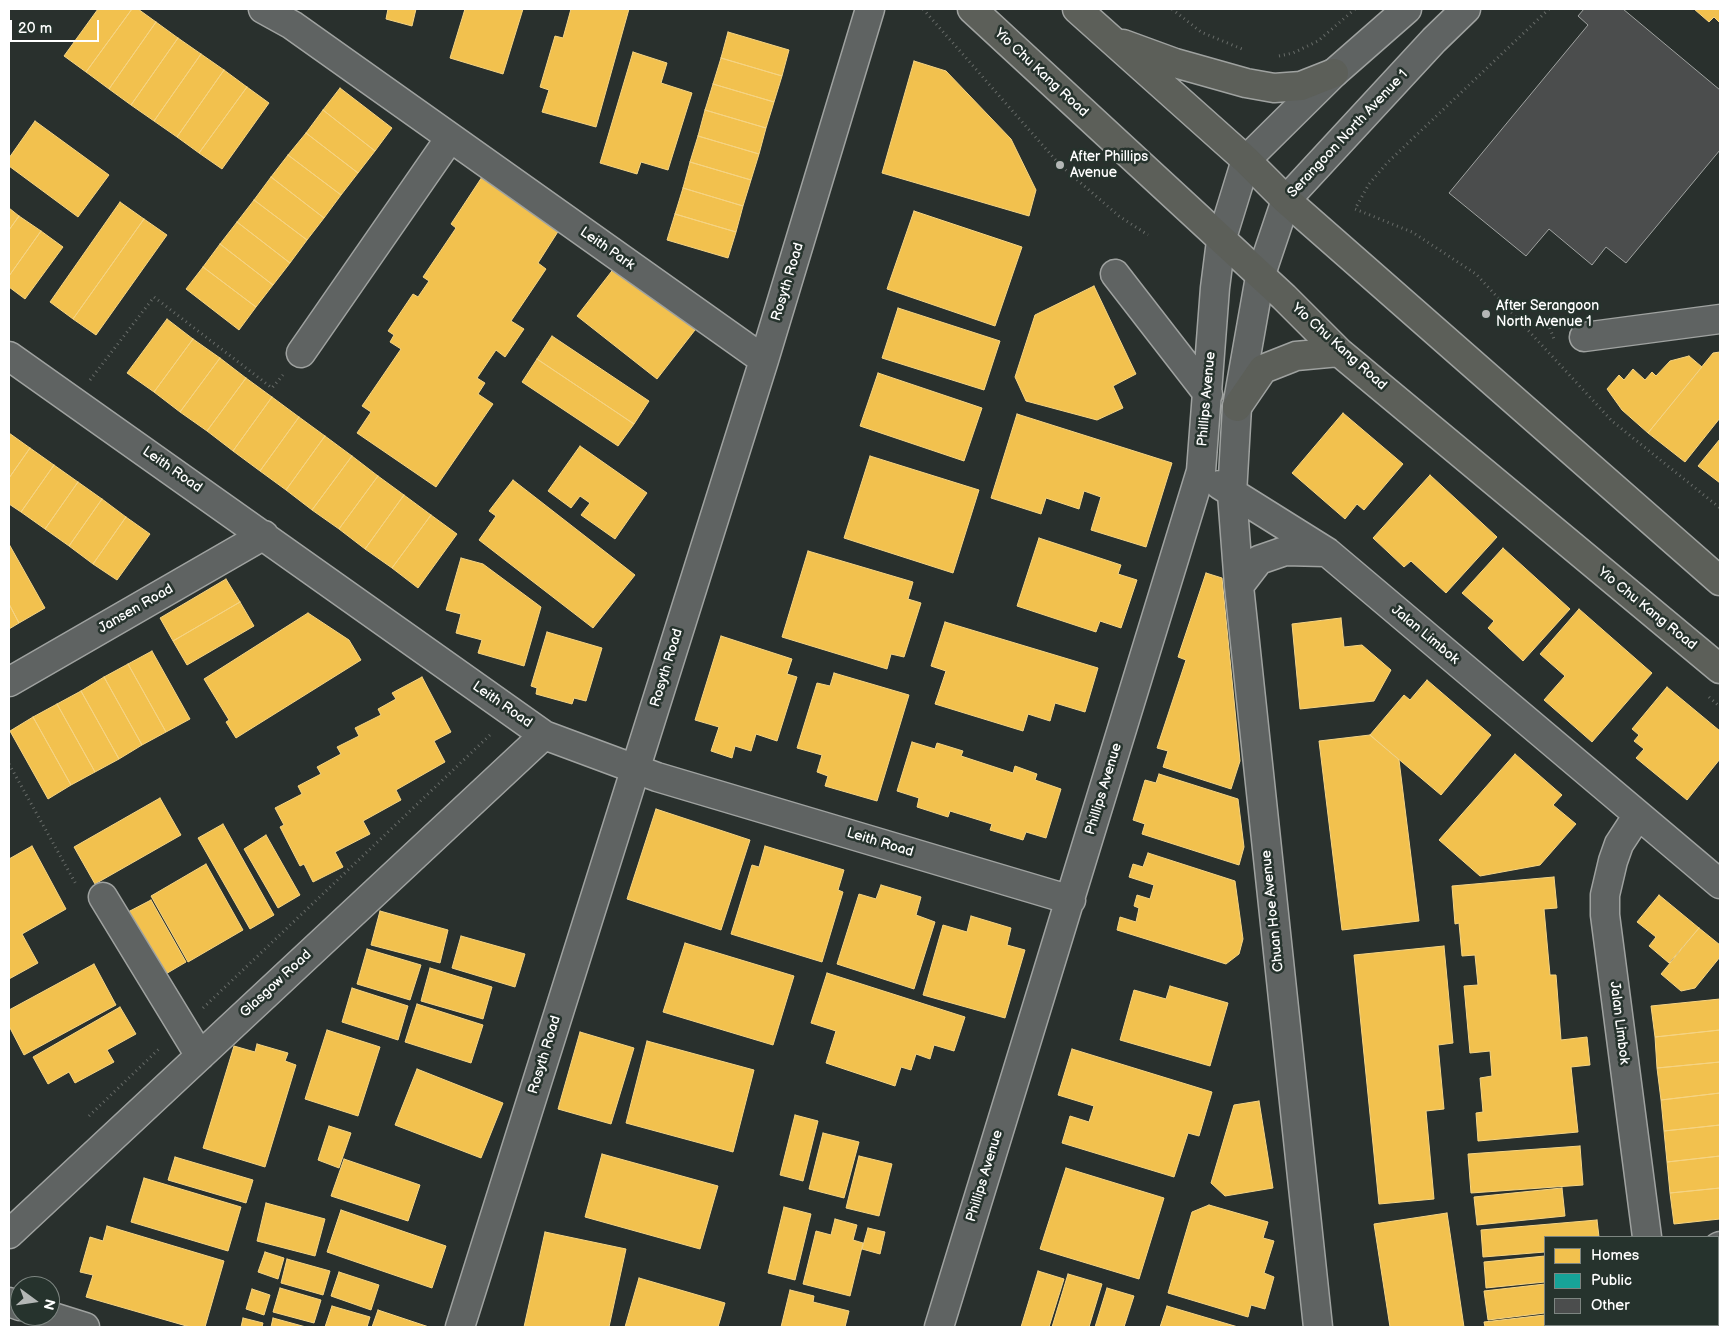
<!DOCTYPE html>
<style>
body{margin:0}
#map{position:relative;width:1729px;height:1336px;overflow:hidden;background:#29302d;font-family:"Balsamiq Sans",sans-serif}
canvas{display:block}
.frame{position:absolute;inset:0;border:10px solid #fff;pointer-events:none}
.legend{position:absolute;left:1544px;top:1236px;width:175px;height:90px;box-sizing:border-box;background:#26332d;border:1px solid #7d8581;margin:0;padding:6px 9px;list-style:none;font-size:15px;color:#fff}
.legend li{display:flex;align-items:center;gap:10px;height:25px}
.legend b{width:25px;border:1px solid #7d8581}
.north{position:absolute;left:10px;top:1276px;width:50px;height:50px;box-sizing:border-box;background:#26332d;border:1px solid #7d8581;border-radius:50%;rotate:104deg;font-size:14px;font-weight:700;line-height:20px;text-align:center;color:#fff}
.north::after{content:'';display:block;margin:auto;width:18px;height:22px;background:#b4b7b6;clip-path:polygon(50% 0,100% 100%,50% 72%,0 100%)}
.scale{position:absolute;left:10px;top:20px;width:89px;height:22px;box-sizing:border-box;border:2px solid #fff;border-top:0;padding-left:6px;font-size:15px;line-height:18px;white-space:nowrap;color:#fff;-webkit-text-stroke:4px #26332d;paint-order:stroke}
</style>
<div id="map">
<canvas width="1729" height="1336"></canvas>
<div class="frame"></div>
<ul class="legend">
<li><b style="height:14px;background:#f2c14e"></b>Homes</li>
<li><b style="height:14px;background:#17a398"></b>Public</li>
<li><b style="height:14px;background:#4b4d4d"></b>Other</li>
</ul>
<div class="north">N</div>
<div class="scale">20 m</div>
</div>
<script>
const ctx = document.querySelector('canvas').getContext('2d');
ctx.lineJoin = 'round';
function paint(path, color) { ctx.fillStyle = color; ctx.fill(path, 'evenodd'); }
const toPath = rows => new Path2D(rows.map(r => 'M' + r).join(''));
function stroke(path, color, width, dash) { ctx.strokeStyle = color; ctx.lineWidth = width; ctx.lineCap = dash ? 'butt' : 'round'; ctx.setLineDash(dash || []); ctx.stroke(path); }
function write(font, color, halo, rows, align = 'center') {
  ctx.font = font + ' "Balsamiq Sans",sans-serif'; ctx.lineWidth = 5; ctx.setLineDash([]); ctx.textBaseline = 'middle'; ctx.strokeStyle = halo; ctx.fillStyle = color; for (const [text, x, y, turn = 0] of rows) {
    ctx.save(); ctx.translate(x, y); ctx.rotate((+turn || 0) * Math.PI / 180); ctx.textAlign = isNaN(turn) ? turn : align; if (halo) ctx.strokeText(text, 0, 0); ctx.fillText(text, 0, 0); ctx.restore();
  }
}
const homes = toPath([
 [98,9,132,9,86,72,64,56,98,9],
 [132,9,138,9,156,22,109,89,86,72,132,9],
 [388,9,416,9,412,26,386,19,388,9],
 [465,9,523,9,503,74,450,58,465,9],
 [571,9,629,9,596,127,542,112,549,90,540,87,555,36,563,38,571,9],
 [1694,9,1720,9,1720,23,1714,17,1709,22,1694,9],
 [156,22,178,38,131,105,109,89,156,22],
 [728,32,789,50,782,76,721,58,728,32],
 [178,38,201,54,154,121,131,105,178,38],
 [633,52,667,63,661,83,692,93,668,170,641,162,637,174,600,163,633,52],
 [201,54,224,70,177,137,154,121,201,54],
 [721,58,782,76,774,102,713,84,721,58],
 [914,61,946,71,1011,139,1036,190,1029,216,882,173,914,61],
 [224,70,247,87,199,153,177,137,224,70],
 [713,84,774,102,766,128,705,110,713,84],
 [247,87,269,103,222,169,199,153,247,87],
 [340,88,392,128,375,151,323,110,340,88],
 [323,110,375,151,358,173,306,133,323,110],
 [705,110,766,128,759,154,698,136,705,110],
 [35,121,109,175,78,217,9,166,9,158,35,121],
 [306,133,358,173,341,195,288,155,306,133],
 [698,136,759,154,751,180,690,162,698,136],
 [288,155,341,195,324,218,271,177,288,155],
 [690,162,751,180,743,206,683,188,690,162],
 [271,177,324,218,307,240,254,200,271,177],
 [482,177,559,230,538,263,546,269,511,321,524,329,505,357,496,350,477,378,485,383,478,394,493,404,436,487,357,433,371,412,362,406,401,349,390,342,394,335,388,331,413,294,418,297,429,281,423,277,456,228,451,224,482,177],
 [683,188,743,206,736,232,675,214,683,188],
 [254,200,307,240,290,263,237,222,254,200],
 [120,202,144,219,73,319,50,302,120,202],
 [9,208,19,216,9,230,9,208],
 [914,211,1022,247,995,326,887,289,914,211],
 [675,214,736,232,728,258,667,240,675,214],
 [19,216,41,231,9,276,9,230,19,216],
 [144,219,167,235,96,335,73,319,144,219],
 [237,222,290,263,273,285,220,244,237,222],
 [41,231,63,247,25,299,9,287,9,276,41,231],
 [220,244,273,285,256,307,203,267,220,244],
 [203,267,256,307,239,330,186,289,203,267],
 [615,267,695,330,657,379,577,316,615,267],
 [1094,286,1136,374,1113,386,1123,408,1097,420,1026,401,1015,377,1035,315,1094,286],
 [898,308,1000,341,984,390,882,358,898,308],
 [167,319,193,339,154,392,127,373,167,319],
 [552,336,649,401,634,424,537,359,552,336],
 [193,339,220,358,180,412,154,392,193,339],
 [1720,352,1720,418,1685,462,1648,433,1713,353,1720,352],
 [1689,356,1702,367,1648,433,1622,410,1607,389,1619,375,1624,380,1633,369,1645,380,1652,372,1656,376,1670,361,1689,356],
 [220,358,246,378,207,431,180,412,220,358],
 [537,359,634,424,618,446,522,382,537,359],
 [878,373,982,408,964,461,860,426,878,373],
 [246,378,272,397,233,451,207,431,246,378],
 [272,397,299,417,260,471,233,451,272,397],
 [1343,413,1403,464,1364,510,1357,504,1345,519,1292,473,1343,413],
 [1017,414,1172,463,1146,547,1091,530,1101,497,1084,491,1079,509,1046,498,1041,514,991,498,1017,414],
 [299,417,325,436,286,490,260,471,299,417],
 [9,433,30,448,9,478,9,433],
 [325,436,352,456,312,510,286,490,325,436],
 [1720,439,1720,483,1698,466,1720,439],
 [580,446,647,493,615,539,581,515,590,503,580,496,571,508,548,491,580,446],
 [30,448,54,465,21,512,9,504,9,478,30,448],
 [352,456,378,476,339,529,312,510,352,456],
 [870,456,979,490,953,573,844,538,870,456],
 [54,465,78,482,45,529,21,512,54,465],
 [1430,475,1497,537,1446,593,1411,561,1404,567,1373,538,1430,475],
 [378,476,404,495,365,549,339,529,378,476],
 [513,480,635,575,593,628,479,540,496,516,489,511,513,480],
 [78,482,102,499,69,546,45,529,78,482],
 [404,495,431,515,392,568,365,549,404,495],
 [102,499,126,517,93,564,69,546,102,499],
 [431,515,457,534,418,588,392,568,431,515],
 [126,517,150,534,117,580,93,564,126,517],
 [1039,538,1121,565,1118,574,1137,580,1121,628,1100,621,1096,632,1017,606,1039,538],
 [9,544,45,608,19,623,9,604,9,544],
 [1503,548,1570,609,1523,661,1488,628,1494,621,1462,593,1503,548],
 [808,551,913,582,908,599,921,603,904,657,891,654,887,669,782,637,808,551],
 [461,558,483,564,541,607,524,666,478,653,482,640,456,633,461,614,446,610,461,558],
 [1206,573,1222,578,1240,761,1231,789,1163,767,1168,751,1157,748,1186,660,1178,657,1206,573],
 [226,579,240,602,173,641,160,618,226,579],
 [240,602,254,626,187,665,173,641,240,602],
 [9,604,19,623,9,629,9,604],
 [1579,609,1652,673,1592,742,1544,700,1565,676,1540,654,1579,609],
 [308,613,349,640,361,660,236,738,226,722,229,720,204,679,308,613],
 [1341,618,1344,647,1362,645,1391,670,1374,701,1300,709,1292,624,1341,618],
 [945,622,1098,668,1085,712,1055,703,1050,721,1028,714,1023,731,935,704,946,671,931,666,945,622],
 [547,632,602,648,586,701,574,698,572,704,536,694,537,688,531,686,547,632],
 [721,636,792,659,787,674,797,677,777,741,756,734,751,751,735,746,732,758,711,751,719,727,695,720,721,636],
 [152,651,190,719,166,732,128,664,152,651],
 [128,664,166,732,142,745,104,677,128,664],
 [834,673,909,695,877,801,825,786,828,776,817,772,822,755,797,748,817,683,830,686,834,673],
 [104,677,142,745,119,759,81,691,104,677],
 [422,677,451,732,434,741,445,762,396,790,401,800,363,821,370,834,335,852,343,867,313,882,304,864,300,866,280,827,284,825,275,808,302,794,298,786,321,774,317,767,341,754,337,747,359,736,355,728,381,715,378,709,396,699,392,693,422,677],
 [1427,680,1491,735,1441,795,1370,735,1404,695,1410,700,1427,680],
 [1667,687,1720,731,1720,759,1687,800,1636,758,1644,749,1634,741,1639,735,1632,729,1667,687],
 [81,691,119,759,95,772,57,704,81,691],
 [57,704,95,772,71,785,33,717,57,704],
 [33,717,71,785,48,799,10,731,33,717],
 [1370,735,1399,760,1419,921,1342,930,1319,741,1370,735],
 [912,742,935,749,937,743,963,751,961,756,1013,773,1015,766,1037,774,1035,780,1061,789,1046,838,1026,832,1023,840,990,830,992,824,950,811,948,817,917,807,919,798,897,791,912,742],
 [1515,754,1562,795,1553,805,1576,824,1540,865,1480,876,1439,840,1515,754],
 [1159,774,1238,799,1244,847,1239,865,1142,834,1145,824,1133,820,1145,780,1156,783,1159,774],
 [160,798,181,835,95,884,74,847,160,798],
 [656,809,750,840,721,930,627,899,656,809],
 [223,824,274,915,250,929,198,838,223,824],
 [266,835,300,895,278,908,244,849,266,835],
 [32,846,66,909,22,934,38,963,9,979,9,859,32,846],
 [765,846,844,870,838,890,843,892,822,962,731,934,752,865,759,867,765,846],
 [1148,853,1235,881,1243,939,1239,954,1226,964,1117,930,1120,917,1136,922,1139,908,1134,906,1137,895,1150,899,1154,885,1129,877,1133,864,1143,867,1148,853],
 [206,864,243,930,188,962,151,896,206,864],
 [1554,877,1557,908,1544,909,1550,975,1556,975,1561,1040,1587,1037,1590,1065,1571,1067,1578,1132,1478,1141,1476,1113,1483,1112,1480,1078,1492,1076,1490,1051,1470,1053,1464,986,1478,985,1475,955,1462,956,1459,923,1455,924,1452,886,1554,877],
 [881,885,921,897,916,915,935,922,914,989,837,964,859,894,876,899,881,885],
 [1659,895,1699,928,1669,963,1649,946,1656,937,1637,922,1659,895],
 [151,900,186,962,164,975,128,912,151,900],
 [380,911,448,930,440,963,371,945,380,911],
 [971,916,1011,928,1007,945,1025,950,1005,1018,923,995,943,925,967,932,971,916],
 [1699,928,1720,945,1720,957,1695,988,1681,991,1661,974,1699,928],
 [461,936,525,954,515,987,452,968,461,936],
 [685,943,794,976,773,1045,663,1012,685,943],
 [1444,946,1453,1043,1438,1045,1444,1109,1426,1111,1434,1199,1379,1204,1354,955,1444,946],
 [367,949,421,965,410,1000,357,984,367,949],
 [94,964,116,1005,24,1055,9,1026,9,1010,94,964],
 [430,968,492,987,483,1019,421,1001,430,968],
 [827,973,965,1017,954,1051,934,1045,930,1059,916,1054,911,1070,901,1067,895,1086,826,1063,836,1031,811,1023,827,973],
 [1170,986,1228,1003,1210,1066,1120,1040,1134,990,1166,999,1170,986],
 [352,988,408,1006,398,1040,342,1022,352,988],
 [1720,999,1720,1030,1655,1037,1651,1006,1720,999],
 [417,1004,483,1025,471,1063,405,1042,417,1004],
 [120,1007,136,1034,107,1050,114,1062,75,1083,69,1072,48,1084,33,1057,120,1007],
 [327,1030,380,1047,358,1116,305,1099,327,1030],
 [1720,1030,1720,1062,1657,1068,1655,1037,1720,1030],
 [580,1032,634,1048,611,1124,558,1109,580,1032],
 [647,1041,754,1070,733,1152,626,1123,647,1041],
 [257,1044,288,1053,285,1061,296,1065,265,1167,203,1148,234,1046,255,1052,257,1044],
 [1072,1049,1212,1092,1199,1136,1188,1133,1174,1177,1062,1143,1070,1116,1089,1122,1094,1106,1058,1095,1072,1049],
 [1720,1062,1720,1093,1661,1100,1657,1068,1720,1062],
 [417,1069,503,1103,481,1158,395,1125,417,1069],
 [1720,1093,1720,1125,1664,1131,1661,1100,1720,1093],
 [1259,1101,1273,1188,1225,1196,1211,1183,1234,1105,1259,1101],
 [795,1115,818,1121,803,1181,780,1175,795,1115],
 [1720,1125,1720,1156,1667,1162,1664,1131,1720,1125],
 [329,1126,351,1133,339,1168,318,1160,329,1126],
 [823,1133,859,1142,844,1198,809,1189,823,1133],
 [1580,1146,1583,1185,1471,1193,1468,1154,1580,1146],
 [602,1154,718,1186,700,1249,585,1217,602,1154],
 [859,1156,892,1164,879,1216,846,1208,859,1156],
 [1720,1156,1720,1188,1670,1193,1667,1162,1720,1156],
 [175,1157,253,1180,246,1203,168,1180,175,1157],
 [344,1159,420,1185,408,1221,331,1196,344,1159],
 [1066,1168,1164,1198,1139,1279,1040,1249,1066,1168],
 [144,1178,241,1207,228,1251,131,1222,144,1178],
 [1562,1188,1565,1216,1477,1225,1474,1197,1562,1188],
 [1720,1188,1720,1219,1674,1224,1670,1193,1720,1188],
 [266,1203,325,1219,315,1256,257,1241,266,1203],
 [1209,1205,1268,1222,1263,1238,1274,1241,1264,1273,1274,1277,1265,1309,1251,1305,1248,1317,1168,1293,1192,1212,1209,1205],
 [784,1207,811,1214,795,1280,768,1273,784,1207],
 [341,1210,446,1246,432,1288,327,1252,341,1210],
 [1447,1213,1464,1327,1390,1327,1374,1224,1447,1213],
 [835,1219,857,1225,853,1240,863,1243,850,1296,803,1284,816,1231,831,1235,835,1219],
 [1597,1220,1599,1237,1545,1237,1545,1252,1483,1257,1481,1230,1597,1220],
 [107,1226,224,1261,205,1327,190,1327,86,1297,93,1275,80,1272,90,1237,103,1241,107,1226],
 [868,1228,885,1232,880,1254,862,1249,868,1228],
 [545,1232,626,1249,609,1327,524,1327,545,1232],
 [265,1252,284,1258,278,1279,258,1272,265,1252],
 [1545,1256,1545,1282,1486,1288,1484,1262,1545,1256],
 [287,1259,330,1271,323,1295,281,1283,287,1259],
 [1038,1271,1064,1279,1049,1327,1021,1327,1038,1271],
 [339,1272,379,1285,371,1310,331,1296,339,1272],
 [1068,1274,1102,1284,1089,1327,1052,1327,1068,1274],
 [639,1278,725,1303,718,1327,625,1327,639,1278],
 [1545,1284,1545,1313,1488,1320,1484,1291,1545,1284],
 [280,1288,321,1300,314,1323,273,1312,280,1288],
 [1107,1288,1134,1296,1124,1327,1095,1327,1107,1288],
 [252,1289,270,1295,264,1315,246,1309,252,1289],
 [790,1290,814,1296,813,1302,849,1311,845,1327,781,1327,790,1290],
 [332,1306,370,1317,367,1327,325,1327,332,1306],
 [1167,1306,1238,1327,1160,1327,1167,1306],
 [378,1310,429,1327,372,1327,378,1310],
 [1545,1315,1545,1325,1603,1325,1599,1327,1485,1327,1484,1322,1545,1315],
 [243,1318,263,1323,262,1327,241,1327,243,1318],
 [273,1318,306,1327,271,1327,273,1318]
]);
paint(homes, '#f2c14e');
stroke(homes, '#f6d483', 1);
const public = toPath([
 [1720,1266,1720,1327,1614,1327,1617,1325,1718,1325,1718,1267,1720,1266]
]);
paint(public, '#17a398');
stroke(public, '#5dbfb7', 1);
const building = toPath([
 [1584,9,1623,9,1720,90,1720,150,1626,263,1606,247,1592,265,1549,229,1526,256,1449,193,1588,25,1578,16,1584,9]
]);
paint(building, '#4b4d4d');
stroke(building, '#9fa2a0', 1);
const minor = toPath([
 [263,9,292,25,764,360],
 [1115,274,1208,394],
 [1584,337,1720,319],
 [301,353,450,138],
 [9,356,544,735,657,777,1071,900],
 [1220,485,1327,552,1720,884],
 [1239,586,1259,560,1285,551,1325,552],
 [9,682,264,535],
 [1638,815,1619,844,1613,861,1605,895,1605,915,1647,1237],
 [103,897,200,1056],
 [9,1234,544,735],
 [1718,1247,1720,1246],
 [9,1302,20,1306],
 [50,1316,85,1327],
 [460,1327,764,360,870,9],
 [939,1327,1201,471,1215,288,1221,241,1246,160,1334,73,1407,9],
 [1318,1327,1239,586,1232,494,1237,407,1260,277,1286,200,1434,40,1466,9]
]);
const major = toPath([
 [972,9,1284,297,1339,352,1720,669],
 [1077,9,1246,160,1286,200,1720,581],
 [1123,44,1175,63,1246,83,1274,88,1301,86,1334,73],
 [1237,407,1263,369,1296,356,1339,352]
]);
stroke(minor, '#9fa2a0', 31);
stroke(major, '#9fa2a0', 31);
stroke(toPath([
 [923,9,1060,165,1119,216,1148,235],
 [1172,9,1201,32,1242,49],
 [1549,9,1387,163,1369,184,1355,209,1412,232,1476,274,1612,421,1720,508],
 [1279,56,1293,53,1318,41,1355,9],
 [1525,326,1547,321,1554,339],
 [90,380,154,297,272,388,283,375],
 [1709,697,1720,707],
 [9,764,77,886],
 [203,1008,492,733],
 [89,1116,160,1048]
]), '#686c69', 3, [1, 4]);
stroke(minor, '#5f6362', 28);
stroke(major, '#5c5f59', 28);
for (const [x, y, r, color] of [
 [1060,165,5,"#b4b7b6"],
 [1486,314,5,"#b4b7b6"]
]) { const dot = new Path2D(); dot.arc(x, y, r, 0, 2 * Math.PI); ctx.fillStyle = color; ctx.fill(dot); stroke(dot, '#26332d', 2); }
write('14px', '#fff', '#26332d', [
 ["Yio Chu Kang Road",1041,73,43],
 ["Serangoon North Avenue 1",1348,134,-47],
 ["Leith Park",607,249,35],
 ["Rosyth Road",788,282,-73],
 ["Yio Chu Kang Road",1339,347,42],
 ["Phillips Avenue",1207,399,-85],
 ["Leith Road",172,470,35],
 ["Jansen Road",136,609,-30],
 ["Yio Chu Kang Road",1647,609,39],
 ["Jalan Limbok",1425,635,40],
 ["Rosyth Road",667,668,-73],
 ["Leith Road",502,705,35],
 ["Phillips Avenue",1104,789,-73],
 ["Leith Road",880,843,17],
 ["Chuan Hoe Avenue",1273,911,-96],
 ["Glasgow Road",276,984,-43],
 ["Jalan Limbok",1619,1023,83],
 ["Rosyth Road",545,1055,-73],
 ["Phillips Avenue",985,1176,-73]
]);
write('14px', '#fff', '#26332d', [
 ["After Phillips",1070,157],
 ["Avenue",1070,173],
 ["After Serangoon",1496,306],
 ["North Avenue 1",1496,322]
], 'left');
</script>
